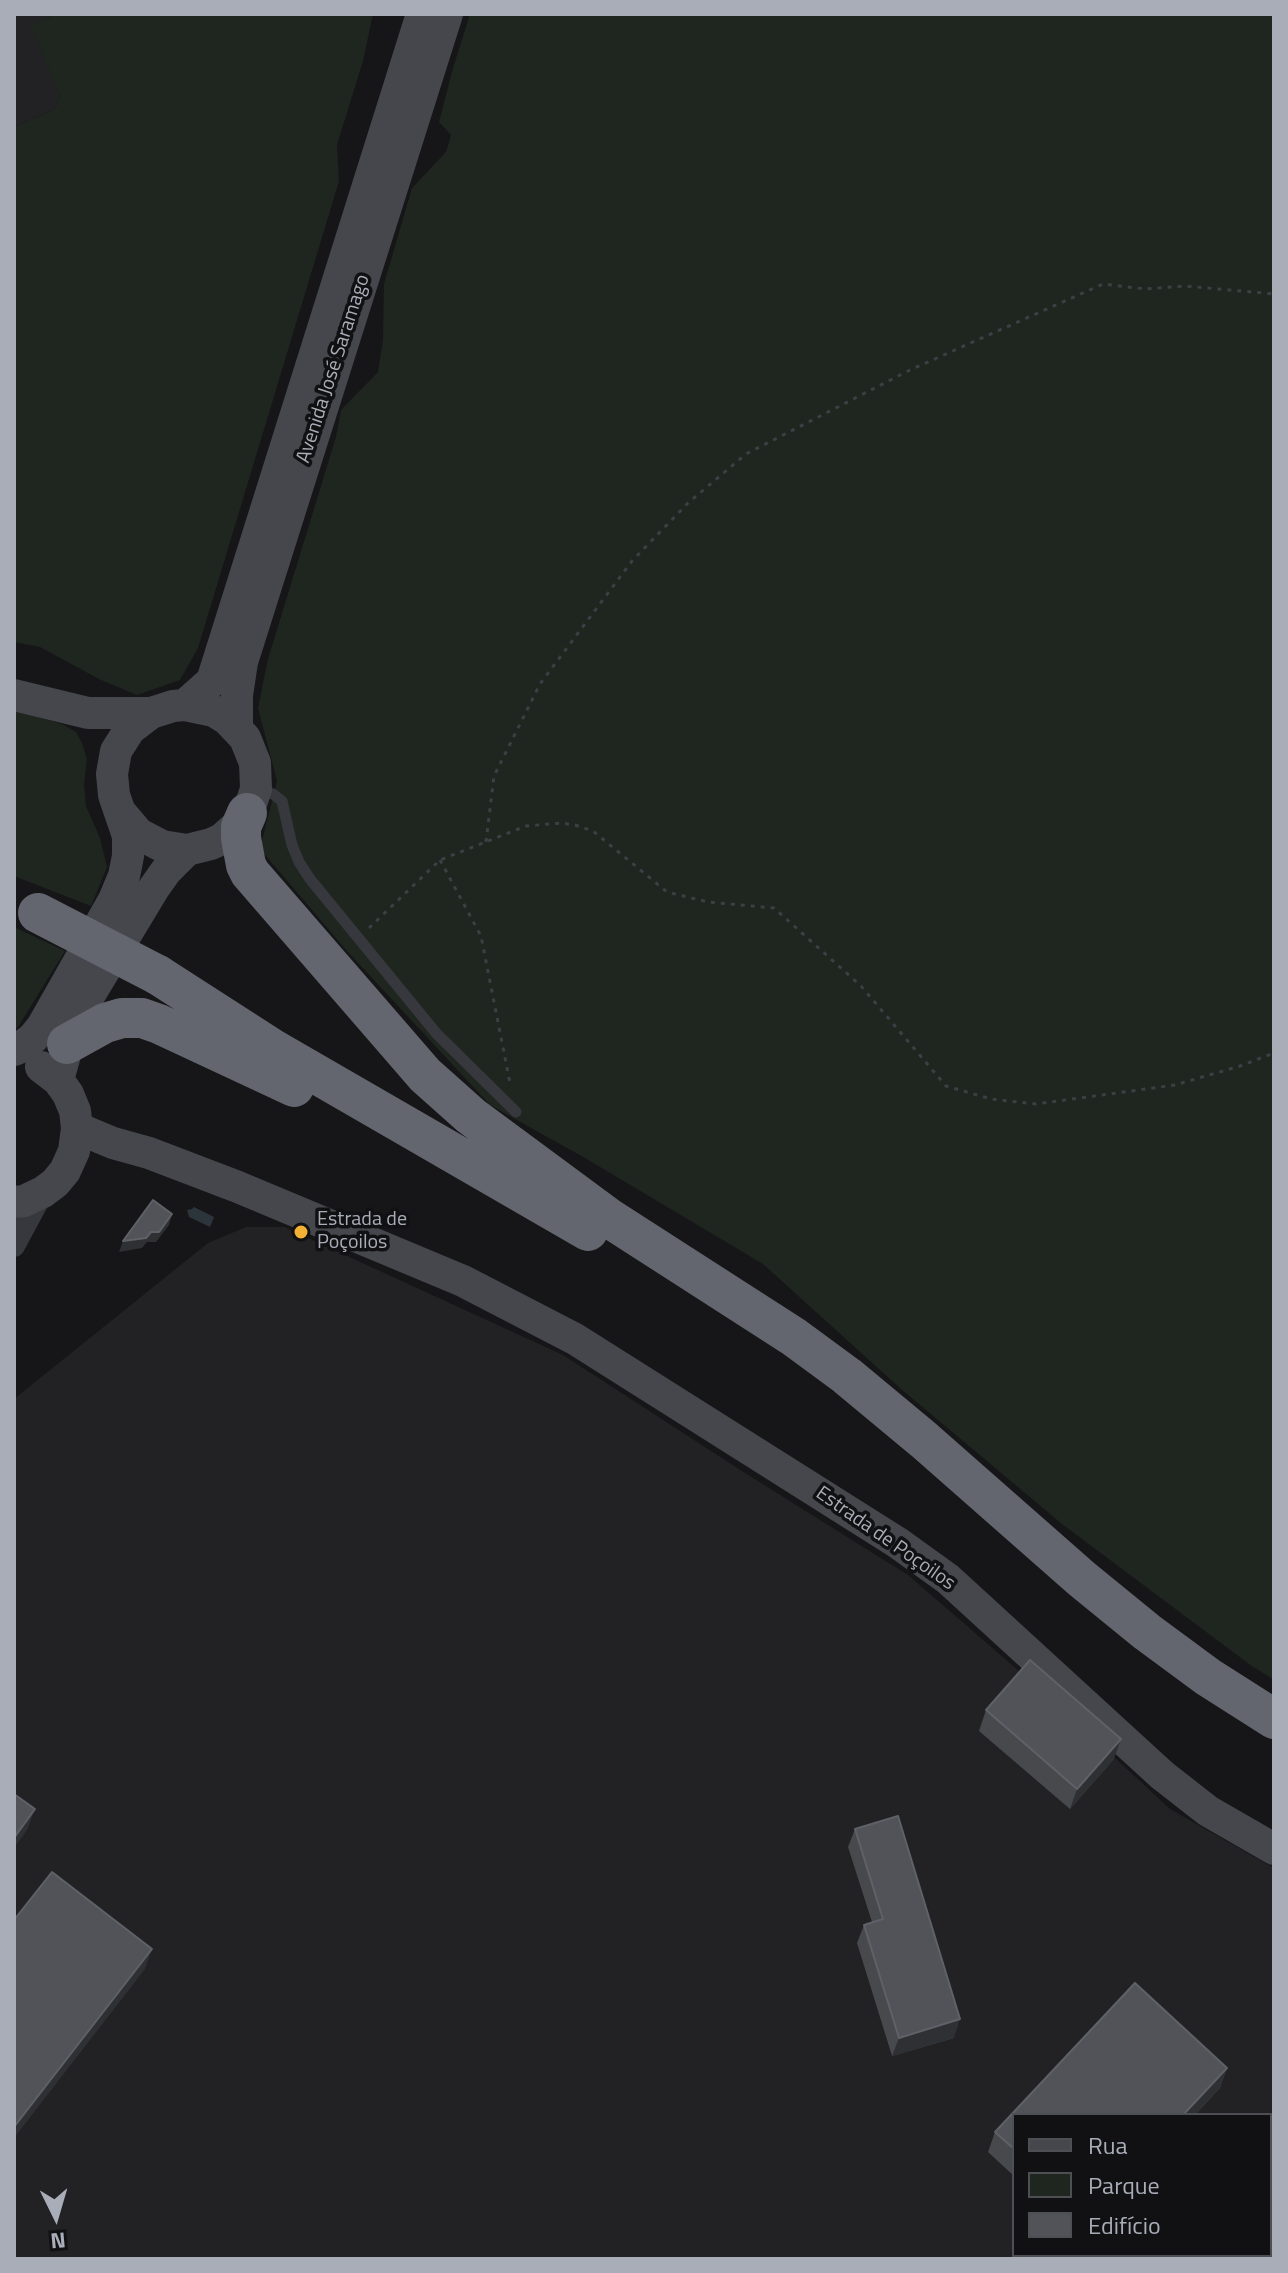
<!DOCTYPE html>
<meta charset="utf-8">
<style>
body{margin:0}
#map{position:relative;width:1288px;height:2273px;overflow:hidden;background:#161618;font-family:"Titillium Web",sans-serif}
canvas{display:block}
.frame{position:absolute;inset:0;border:16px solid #a8adb8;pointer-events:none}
.legend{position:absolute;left:1012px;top:2113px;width:260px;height:144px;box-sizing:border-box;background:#111113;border:2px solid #4d4f55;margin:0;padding:10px 14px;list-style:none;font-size:24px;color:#a8adb8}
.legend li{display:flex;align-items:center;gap:16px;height:40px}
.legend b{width:40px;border:2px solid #4d4f55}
.north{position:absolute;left:16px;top:2177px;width:80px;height:80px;-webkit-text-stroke:6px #111113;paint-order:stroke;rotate:175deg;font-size:22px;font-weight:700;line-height:32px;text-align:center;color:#a8adb8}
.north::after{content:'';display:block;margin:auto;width:28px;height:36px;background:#a8adb8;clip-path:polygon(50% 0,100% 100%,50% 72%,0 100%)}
</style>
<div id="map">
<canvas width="1288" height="2273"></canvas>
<div class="frame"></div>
<ul class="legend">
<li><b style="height:10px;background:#45474d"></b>Rua</li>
<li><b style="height:22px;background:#1e261f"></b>Parque</li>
<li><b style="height:22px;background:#525359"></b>Edifício</li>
</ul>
<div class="north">N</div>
</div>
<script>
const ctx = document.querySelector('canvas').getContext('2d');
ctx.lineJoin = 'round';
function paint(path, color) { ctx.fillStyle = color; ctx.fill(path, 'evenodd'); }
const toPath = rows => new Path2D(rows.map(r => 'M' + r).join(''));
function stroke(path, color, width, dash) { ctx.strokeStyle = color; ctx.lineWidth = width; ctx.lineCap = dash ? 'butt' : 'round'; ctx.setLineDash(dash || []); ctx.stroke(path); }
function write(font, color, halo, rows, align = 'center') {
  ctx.font = font + ' "Titillium Web",sans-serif'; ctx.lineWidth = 7; ctx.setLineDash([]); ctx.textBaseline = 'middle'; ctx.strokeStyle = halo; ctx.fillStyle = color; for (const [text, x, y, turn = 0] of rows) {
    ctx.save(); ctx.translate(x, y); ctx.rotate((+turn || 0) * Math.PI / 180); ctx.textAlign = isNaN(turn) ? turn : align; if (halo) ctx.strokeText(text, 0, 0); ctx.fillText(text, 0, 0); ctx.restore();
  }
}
paint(toPath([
 [14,14,57,14,31,25,60,95,55,109,14,127],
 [246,1227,284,1227,563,1355,745,1473,908,1575,1056,1703,1170,1809,1274,1868,1274,2110,1270,2115,1014,2115,1014,2255,1156,2255,1153,2259,14,2259,14,1399,208,1243]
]), '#222225');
paint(toPath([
 [57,14,373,14,363,61,337,145,339,181,198,648,180,680,137,695,99,679,40,647,14,642,14,127,55,109,60,95,30,25],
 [470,14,1274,14,1274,1680,1249,1664,1062,1524,901,1389,763,1264,585,1158,490,1105,347,951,260,849,277,781,258,708,268,659,336,437,341,410,378,372,383,340,384,284,412,188,446,152,451,135,439,122,453,68],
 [14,710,62,724,76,732,82,743,87,759,84,784,86,806,100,838,107,867,91,906,14,876],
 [14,927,65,951,18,1027,14,1029]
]), '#1e261f');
paint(toPath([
 [194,1207,214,1217,210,1227,189,1217,187,1210,192,1209]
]), '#2c353c');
stroke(toPath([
 [486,842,494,776,540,684,632,561,688,503,746,454,910,370,1103,284,1145,289,1185,286,1274,294],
 [440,860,481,936,510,1083],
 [369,928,440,860,526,826,561,823,575,825,593,831,667,892,708,902,774,908,861,986,946,1086,991,1099,1036,1104,1175,1085,1240,1066,1274,1053]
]), '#3d3f44', 3, [4, 6]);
stroke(toPath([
 [260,790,273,794,282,801,292,845,299,862,310,879,436,1033,516,1112]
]), '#37383d', 11);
stroke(toPath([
 [14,1246,43,1192],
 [1270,2138,1274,2134],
 [1170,2259,1173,2255]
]), '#37383d', 22);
stroke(toPath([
 [14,695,88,713,151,713],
 [185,705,212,681,422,14],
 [237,728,237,695,242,662,447,14],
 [14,1050,21,1047,33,1038,42,1027,114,900,124,876,128,856,128,836,114,795,112,774,116,751,130,729,151,713,173,706,185,705,214,711,227,719,245,738,255,763,256,789,252,801,240,823,222,839,211,844,187,850,162,846,139,834,122,814],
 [58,1080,75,1019,154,888,166,871,187,850],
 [77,1128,113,1143,149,1153,238,1187,463,1281,575,1339,898,1543,948,1579,1162,1775,1208,1811,1274,1849],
 [14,1202,24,1201,43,1192,55,1183,65,1171,74,1151,77,1128,75,1111,68,1094,58,1080,41,1067]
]), '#45474d', 32);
stroke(toPath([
 [247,813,241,827,241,838,246,865,250,873,425,1075,471,1116,609,1218,794,1337,847,1376,924,1440,1082,1579,1147,1632,1208,1677,1274,1719],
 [158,975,273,1049,588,1231],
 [67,1044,105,1023,122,1018,142,1018,159,1024,294,1087]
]), '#63666e', 40);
stroke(toPath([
 [38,913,158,975]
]), '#63666e', 40);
paint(toPath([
 [986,1710,1114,1759,1070,1809,979,1731],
 [855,1829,954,2038,892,2056,857,1943,864,1925,872,1922,848,1847],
 [1135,1983,1227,2068,1220,2088,1195,2115,1014,2115,1014,2176,988,2152,995,2132]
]), '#47494d');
paint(toPath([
 [172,1214,169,1225,156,1242,147,1242,142,1248,119,1252,123,1241,151,1232],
 [1121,1739,1114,1759,1070,1809,1077,1789],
 [35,1809,27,1830,14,1848,14,1838],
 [152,1949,145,1969,14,2138,14,2127],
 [960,2019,954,2038,892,2056,899,2038],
 [1227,2068,1220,2088,1195,2115,1183,2115]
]), '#2f3033');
const building = toPath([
 [153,1200,172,1214,159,1232,151,1232,146,1238,123,1241,153,1200],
 [1030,1660,1121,1739,1077,1789,986,1710,1030,1660],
 [14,1794,35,1809,14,1838,14,1794],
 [898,1816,960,2019,899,2038,864,1925,883,1919,855,1829,898,1816],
 [52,1872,152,1949,14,2127,14,1920,52,1872],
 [1135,1983,1227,2068,1183,2115,1014,2115,1014,2149,995,2132,1135,1983]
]);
paint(building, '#525359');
stroke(building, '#5f6168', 2);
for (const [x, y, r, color] of [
 [301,1232,8,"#f2b134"]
]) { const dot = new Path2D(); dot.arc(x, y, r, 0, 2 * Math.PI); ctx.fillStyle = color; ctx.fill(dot); stroke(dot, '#111113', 3); }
write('20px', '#a8adb8', '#111113', [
 ["Avenida José Saramago",334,369,-72],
 ["Estrada de Poçoilos",885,1539,35]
]);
write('20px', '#a8adb8', '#111113', [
 ["Estrada de",317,1220],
 ["Poçoilos",317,1243]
], 'left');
</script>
